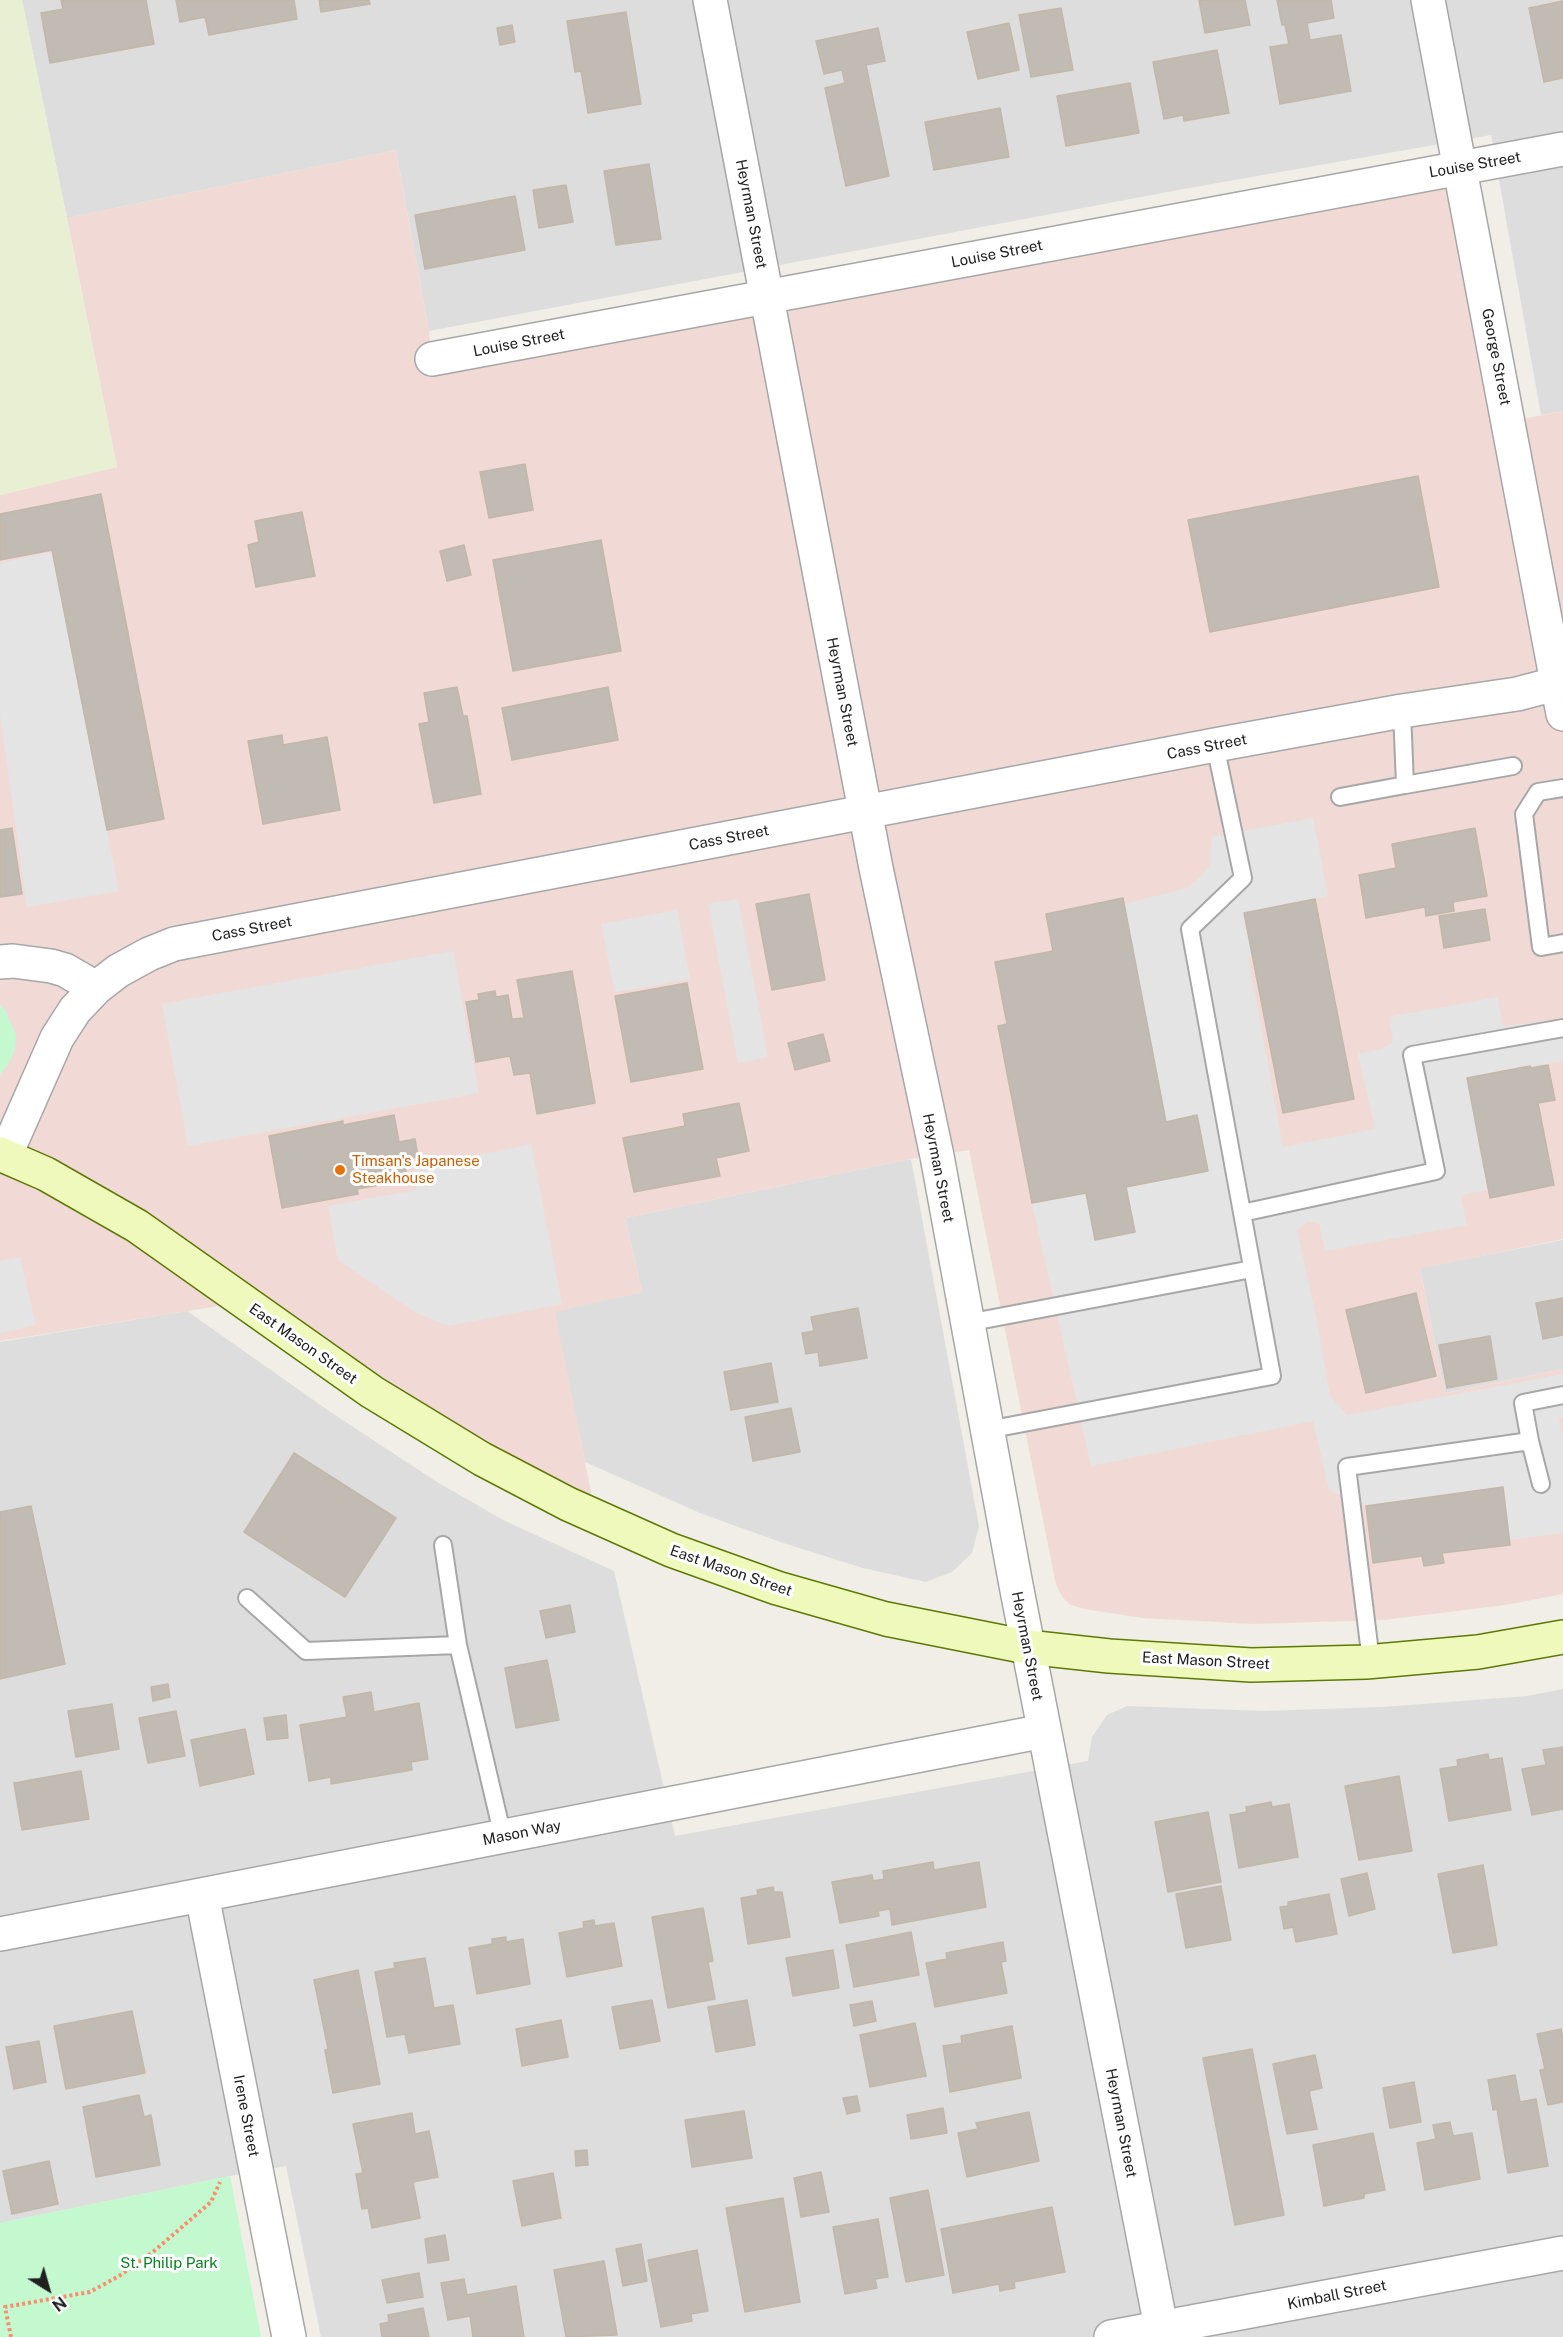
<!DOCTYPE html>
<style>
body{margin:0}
#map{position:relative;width:1563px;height:2337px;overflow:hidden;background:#f0eee6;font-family:"Public Sans",sans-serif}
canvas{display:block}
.north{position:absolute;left:18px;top:2259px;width:60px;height:60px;-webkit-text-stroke:4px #fff;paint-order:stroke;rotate:143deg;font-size:16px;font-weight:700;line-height:24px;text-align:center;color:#202020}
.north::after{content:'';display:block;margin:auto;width:21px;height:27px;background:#202020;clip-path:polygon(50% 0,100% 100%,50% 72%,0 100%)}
</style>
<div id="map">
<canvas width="1563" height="2337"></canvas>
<div class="north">N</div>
</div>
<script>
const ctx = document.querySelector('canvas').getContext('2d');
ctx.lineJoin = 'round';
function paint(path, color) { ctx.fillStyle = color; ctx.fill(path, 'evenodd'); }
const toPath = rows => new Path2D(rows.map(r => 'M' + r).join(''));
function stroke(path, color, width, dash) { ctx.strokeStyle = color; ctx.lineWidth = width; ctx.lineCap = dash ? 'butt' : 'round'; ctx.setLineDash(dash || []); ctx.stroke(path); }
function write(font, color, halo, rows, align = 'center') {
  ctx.font = font + ' "Public Sans",sans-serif'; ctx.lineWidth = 6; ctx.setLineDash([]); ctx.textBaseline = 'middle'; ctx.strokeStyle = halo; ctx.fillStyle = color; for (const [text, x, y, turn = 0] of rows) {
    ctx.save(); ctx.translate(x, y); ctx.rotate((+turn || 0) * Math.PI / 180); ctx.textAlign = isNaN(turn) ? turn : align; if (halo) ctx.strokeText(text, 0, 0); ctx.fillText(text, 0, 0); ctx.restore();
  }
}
paint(toPath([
 [22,0,1563,0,1563,411,1541,415,1491,135,1189,188,429,331,396,150,67,218],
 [911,1159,979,1526,972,1553,952,1572,926,1582,863,1568,783,1543,700,1513,585,1462,554,1311,642,1292,625,1218],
 [1563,1240,1563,1369,1445,1393,1420,1268],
 [187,1311,329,1411,437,1482,503,1520,614,1571,675,1836,1088,1761,1092,1737,1107,1715,1127,1706,1264,1711,1382,1707,1527,1696,1563,1689,1563,2337,321,2337,286,2166,230,2176,0,2223,0,1342]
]), '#dedddd');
paint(toPath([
 [396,150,429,331,432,359,1460,168,1508,422,1563,411,1563,1239,1420,1269,1445,1393,1563,1369,1563,1594,1505,1605,1384,1620,1253,1624,1143,1618,1084,1609,1071,1605,1063,1598,1056,1585,969,1150,911,1159,625,1218,642,1292,555,1312,596,1517,244,1302,0,1341,0,495,117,467,67,218]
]), '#f1dad6');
paint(toPath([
 [0,0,22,0,117,467,0,495]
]), '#e9efd2');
paint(toPath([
 [0,1005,5,1010,16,1035,15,1049,10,1061,0,1075],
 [230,2176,261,2337,0,2337,0,2223]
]), '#c4f9cf');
paint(toPath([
 [52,552,119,891,27,907,0,714,0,563],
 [1313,818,1328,896,1244,913,1253,956,1248,957,1283,1147,1375,1129,1358,1054,1382,1049,1392,1043,1393,1039,1389,1017,1498,997,1502,1023,1506,1026,1563,1019,1563,1061,1467,1078,1489,1190,1465,1194,1461,1198,1467,1225,1325,1251,1320,1226,1317,1223,1308,1222,1297,1230,1317,1321,1330,1396,1347,1415,1563,1374,1563,1417,1559,1418,1563,1443,1563,1533,1509,1540,1502,1487,1366,1506,1329,1490,1313,1421,1091,1466,1032,1203,1086,1193,1095,1240,1135,1232,1126,1187,1208,1171,1197,1115,1166,1122,1124,904,1187,888,1199,878,1210,865,1212,837],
 [738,899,768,1057,738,1063,708,904],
 [677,910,690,979,615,992,601,924],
 [453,951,479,1093,188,1146,162,1004],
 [531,1144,562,1304,448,1326,416,1313,338,1260,328,1206,417,1190,414,1169],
 [20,1257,36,1325,0,1333,0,1261]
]), '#e4e4e4');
const building = toPath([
 [61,0,146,0,154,44,50,63,41,13,63,9,61,0],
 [176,0,294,0,297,19,209,35,205,17,180,22,176,0],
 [319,0,369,0,370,4,321,12,319,0],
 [1199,0,1245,0,1250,25,1205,33,1199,0],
 [1277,0,1331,0,1334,18,1307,23,1310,40,1341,35,1351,91,1280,104,1270,47,1289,44,1285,25,1282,25,1277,0],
 [1563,1,1563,78,1544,82,1529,8,1563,1],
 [1061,8,1073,70,1031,77,1019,15,1061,8],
 [626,12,641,104,588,113,581,71,575,72,567,21,626,12],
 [1009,23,1019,70,978,79,967,32,1009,23],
 [512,25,515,42,500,45,497,28,512,25],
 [878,28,885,61,866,65,889,176,846,186,825,88,845,83,842,70,824,74,816,41,878,28],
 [1217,50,1229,113,1184,121,1183,115,1164,119,1153,62,1217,50],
 [1130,83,1139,133,1066,146,1057,96,1130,83],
 [1000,108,1009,157,934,170,925,122,1000,108],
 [649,164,661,239,616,245,604,171,649,164],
 [566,185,573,222,539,228,533,190,566,185],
 [515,196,525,250,425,269,415,215,515,196],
 [525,464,533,510,489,518,480,472,525,464],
 [1418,476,1439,587,1210,632,1188,520,1418,476],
 [101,494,164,819,107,830,52,550,0,560,0,514,101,494],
 [302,512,315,576,256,587,248,545,259,542,255,521,302,512],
 [601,540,621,651,513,671,493,560,601,540],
 [464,545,471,575,447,581,440,551,464,545],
 [457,687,463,716,467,716,481,794,434,803,419,724,429,722,424,693,457,687],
 [608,687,618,740,512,760,502,708,608,687],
 [282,735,283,745,327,737,340,810,263,824,248,741,282,735],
 [12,828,22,894,0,897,0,830,12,828],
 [1475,828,1487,896,1453,902,1454,911,1426,916,1425,907,1366,918,1359,875,1396,868,1392,844,1475,828],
 [809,894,825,980,772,990,756,904,809,894],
 [1123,898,1166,1122,1197,1115,1208,1171,1126,1187,1135,1232,1095,1240,1086,1193,1032,1203,998,1026,1007,1024,995,962,1053,951,1046,914,1123,898],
 [1315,899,1354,1099,1283,1113,1244,913,1315,899],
 [1485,909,1490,940,1444,948,1439,916,1485,909],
 [572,971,595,1103,537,1114,530,1073,514,1075,510,1056,476,1062,466,1002,479,1000,478,994,495,991,496,997,508,995,512,1019,524,1018,517,980,572,971],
 [687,983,703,1069,631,1082,615,996,687,983],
 [823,1034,830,1061,795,1070,788,1043,823,1034],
 [1548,1065,1555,1100,1538,1103,1554,1185,1490,1198,1467,1078,1530,1066,1531,1068,1548,1065],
 [739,1103,749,1151,716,1158,720,1176,634,1192,623,1138,685,1126,683,1114,739,1103],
 [394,1115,399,1142,415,1139,418,1157,403,1159,408,1180,357,1189,358,1194,282,1208,269,1136,343,1121,343,1125,394,1115],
 [1416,1293,1436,1376,1366,1393,1346,1310,1416,1293],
 [1563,1298,1563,1335,1543,1339,1536,1303,1563,1298],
 [858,1308,867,1358,820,1366,818,1352,806,1354,802,1333,814,1331,811,1317,858,1308],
 [1490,1336,1497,1379,1447,1388,1439,1345,1490,1336],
 [771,1363,778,1402,731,1410,724,1372,771,1363],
 [791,1408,800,1452,753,1461,745,1417,791,1408],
 [294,1453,396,1518,345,1597,244,1532,294,1453],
 [1503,1487,1510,1545,1442,1553,1444,1563,1424,1566,1422,1556,1373,1563,1366,1506,1503,1487],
 [31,1506,65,1664,0,1679,0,1512,31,1506],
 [570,1605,575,1632,546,1638,540,1611,570,1605],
 [547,1660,559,1720,516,1728,505,1668,547,1660],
 [168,1684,170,1697,153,1701,151,1687,168,1684],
 [371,1692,374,1712,419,1703,428,1759,411,1762,412,1770,331,1784,331,1777,309,1781,300,1725,347,1717,343,1697,371,1692],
 [112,1704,119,1749,76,1757,68,1711,112,1704],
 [176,1711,185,1756,148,1763,139,1718,176,1711],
 [286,1715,288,1738,267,1740,264,1718,286,1715],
 [245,1729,254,1774,200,1786,191,1740,245,1729],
 [1563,1747,1563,1809,1532,1815,1522,1769,1546,1765,1543,1750,1563,1747],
 [1488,1754,1489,1760,1502,1758,1511,1810,1449,1821,1440,1769,1458,1766,1457,1760,1488,1754],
 [81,1771,89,1819,22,1830,14,1783,81,1771],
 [1399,1776,1412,1851,1359,1860,1345,1786,1399,1776],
 [1271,1802,1272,1807,1289,1804,1298,1857,1239,1868,1230,1815,1247,1812,1246,1807,1271,1802],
 [1208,1812,1221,1882,1168,1892,1155,1822,1208,1812],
 [933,1862,934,1870,979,1862,986,1907,892,1925,890,1909,878,1911,879,1916,840,1923,832,1882,872,1875,873,1881,884,1879,883,1871,933,1862],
 [1483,1865,1497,1945,1453,1953,1438,1874,1483,1865],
 [1367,1873,1375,1909,1349,1916,1341,1879,1367,1873],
 [1221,1886,1231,1940,1186,1948,1176,1894,1221,1886],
 [773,1887,774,1892,782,1892,790,1937,748,1944,741,1898,758,1895,757,1890,773,1887],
 [1329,1894,1337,1934,1296,1942,1293,1927,1284,1929,1280,1907,1288,1906,1288,1902,1329,1894],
 [703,1908,713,1961,708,1962,715,1999,668,2008,652,1917,703,1908],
 [594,1920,595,1926,614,1923,622,1966,567,1977,559,1933,584,1928,583,1922,594,1920],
 [911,1932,919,1975,854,1987,846,1945,911,1932],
 [506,1937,506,1942,523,1939,530,1984,477,1994,469,1948,492,1944,492,1939,506,1937],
 [1003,1942,1006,1961,1001,1962,1007,1993,935,2007,926,1963,947,1959,946,1953,1003,1942],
 [833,1950,839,1988,793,1996,786,1958,833,1950],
 [425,1958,434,2008,453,2005,460,2044,409,2053,405,2034,387,2037,375,1972,395,1968,394,1963,425,1958],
 [358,1970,380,2084,333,2093,325,2050,328,2049,314,1980,358,1970],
 [652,2000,660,2041,620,2049,612,2007,652,2000],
 [747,2000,755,2045,716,2052,708,2007,747,2000],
 [872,2001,876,2021,854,2026,850,2005,872,2001],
 [132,2011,145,2073,66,2089,54,2026,132,2011],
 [561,2020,568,2057,522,2066,516,2029,561,2020],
 [915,2023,926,2076,870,2087,860,2035,915,2023],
 [1012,2026,1021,2078,950,2092,943,2046,962,2043,961,2036,1012,2026],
 [1561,2029,1563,2040,1563,2102,1548,2105,1540,2070,1545,2069,1537,2034,1561,2029],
 [39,2041,46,2082,14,2089,6,2047,39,2041],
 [1252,2049,1284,2215,1235,2225,1203,2058,1252,2049],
 [1315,2055,1322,2088,1309,2091,1317,2129,1287,2134,1273,2064,1315,2055],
 [1515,2075,1520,2102,1536,2099,1548,2166,1508,2173,1497,2109,1493,2110,1488,2080,1515,2075],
 [1414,2082,1421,2122,1390,2128,1383,2088,1414,2082],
 [139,2095,144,2117,151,2115,160,2165,96,2177,83,2107,139,2095],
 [857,2096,860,2111,847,2114,843,2098,857,2096],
 [943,2108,947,2133,911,2139,907,2115,943,2108],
 [744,2111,752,2158,692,2167,685,2120,744,2111],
 [1029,2112,1039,2161,967,2177,958,2133,978,2129,976,2123,1029,2112],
 [412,2113,415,2134,429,2131,438,2177,413,2182,420,2218,372,2228,368,2208,362,2209,356,2174,363,2173,353,2124,412,2113],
 [1450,2122,1453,2136,1472,2133,1480,2179,1425,2190,1417,2143,1436,2139,1433,2125,1450,2122],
 [1373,2133,1385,2190,1364,2194,1364,2198,1324,2206,1313,2145,1373,2133],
 [587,2150,588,2165,576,2166,575,2151,587,2150],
 [49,2161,58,2204,12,2214,3,2171,49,2161],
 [821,2172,829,2212,801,2217,794,2178,821,2172],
 [553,2173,561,2218,522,2226,513,2181,553,2173],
 [928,2190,944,2275,906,2282,890,2198,928,2190],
 [783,2198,800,2302,745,2312,726,2208,783,2198],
 [1052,2207,1065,2272,1014,2282,1015,2288,1000,2291,999,2284,953,2293,941,2229,1052,2207],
 [878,2219,888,2277,875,2279,877,2288,845,2294,833,2227,878,2219],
 [445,2235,449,2260,428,2263,425,2239,445,2235],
 [641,2244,647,2281,623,2286,616,2249,641,2244],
 [697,2250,708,2311,691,2314,692,2321,661,2327,648,2260,697,2250],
 [604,2261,617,2335,566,2337,554,2270,604,2261],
 [419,2273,423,2297,387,2303,382,2280,419,2273],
 [464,2279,467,2295,516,2286,524,2337,473,2337,470,2316,448,2320,441,2283,464,2279],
 [423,2308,429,2337,382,2337,380,2324,389,2322,388,2315,423,2308]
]);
paint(building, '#c1bbb3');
stroke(building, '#c2b7a9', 1.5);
const lane = toPath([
 [1402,711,1405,785,1513,766],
 [1563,788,1538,792,1524,814,1541,947,1563,943],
 [1340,797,1405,785],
 [1242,1213,1436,1171,1412,1055,1563,1028],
 [967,1323,1252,1269],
 [987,1430,1272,1376,1190,929,1243,878,1215,745],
 [1530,1441,1541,1484],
 [443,1545,458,1645,503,1837],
 [247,1598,306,1651,458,1645],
 [1371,1661,1347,1467,1530,1441,1523,1403,1563,1395]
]);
const street = toPath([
 [710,0,876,868,937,1156,1016,1585,1163,2337],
 [1428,0,1563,714],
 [432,359,1563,149],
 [0,962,13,961,51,966,65,970,96,988],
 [5,1156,57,1038,75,1010,96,988,118,971,149,954,174,944,1215,745,1402,711,1517,694,1563,682],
 [202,1895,289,2337],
 [0,1934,1044,1731],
 [1111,2337,1563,2253]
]);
const secondary = toPath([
 [0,1154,46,1174,137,1226,372,1392,482,1459,568,1504,671,1550,777,1588,886,1619,1027,1647,1109,1656,1251,1665,1366,1662,1478,1652,1563,1637]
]);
stroke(lane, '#a7a7a7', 20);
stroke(street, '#a7a7a7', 36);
stroke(secondary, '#5e7905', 36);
stroke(toPath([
 [11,2337,5,2307,90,2292,119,2276,153,2252,211,2202,220,2182]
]), '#f98e6e', 4, [3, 3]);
stroke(lane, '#fff', 16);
stroke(street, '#fff', 33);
stroke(secondary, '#eff9bb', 33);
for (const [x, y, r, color] of [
 [340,1170,6,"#e8710a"]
]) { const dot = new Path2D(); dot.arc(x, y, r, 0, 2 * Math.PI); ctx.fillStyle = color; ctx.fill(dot); stroke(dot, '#fff', 2); }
write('15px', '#202020', '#fff', [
 ["Louise Street",1475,165,-10],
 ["Heyrman Street",751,214,79],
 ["Louise Street",997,254,-11],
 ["Louise Street",519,343,-11],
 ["George Street",1496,357,79],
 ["Heyrman Street",842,692,79],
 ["Cass Street",1207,747,-11],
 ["Cass Street",729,838,-11],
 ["Cass Street",252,929,-11],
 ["Heyrman Street",938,1168,79],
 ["East Mason Street",303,1344,35],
 ["East Mason Street",731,1571,19],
 ["Heyrman Street",1027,1646,79],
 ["East Mason Street",1206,1661,3],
 ["Mason Way",522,1833,-11],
 ["Irene Street",246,2116,79],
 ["Heyrman Street",1121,2123,79],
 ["Kimball Street",1337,2295,-11]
]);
write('15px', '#c56008', '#fff', [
 ["Timsan's Japanese",352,1161],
 ["Steakhouse",352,1178]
], 'left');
write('15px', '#0c8024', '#fff', [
 ["St. Philip Park",169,2263]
]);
</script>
